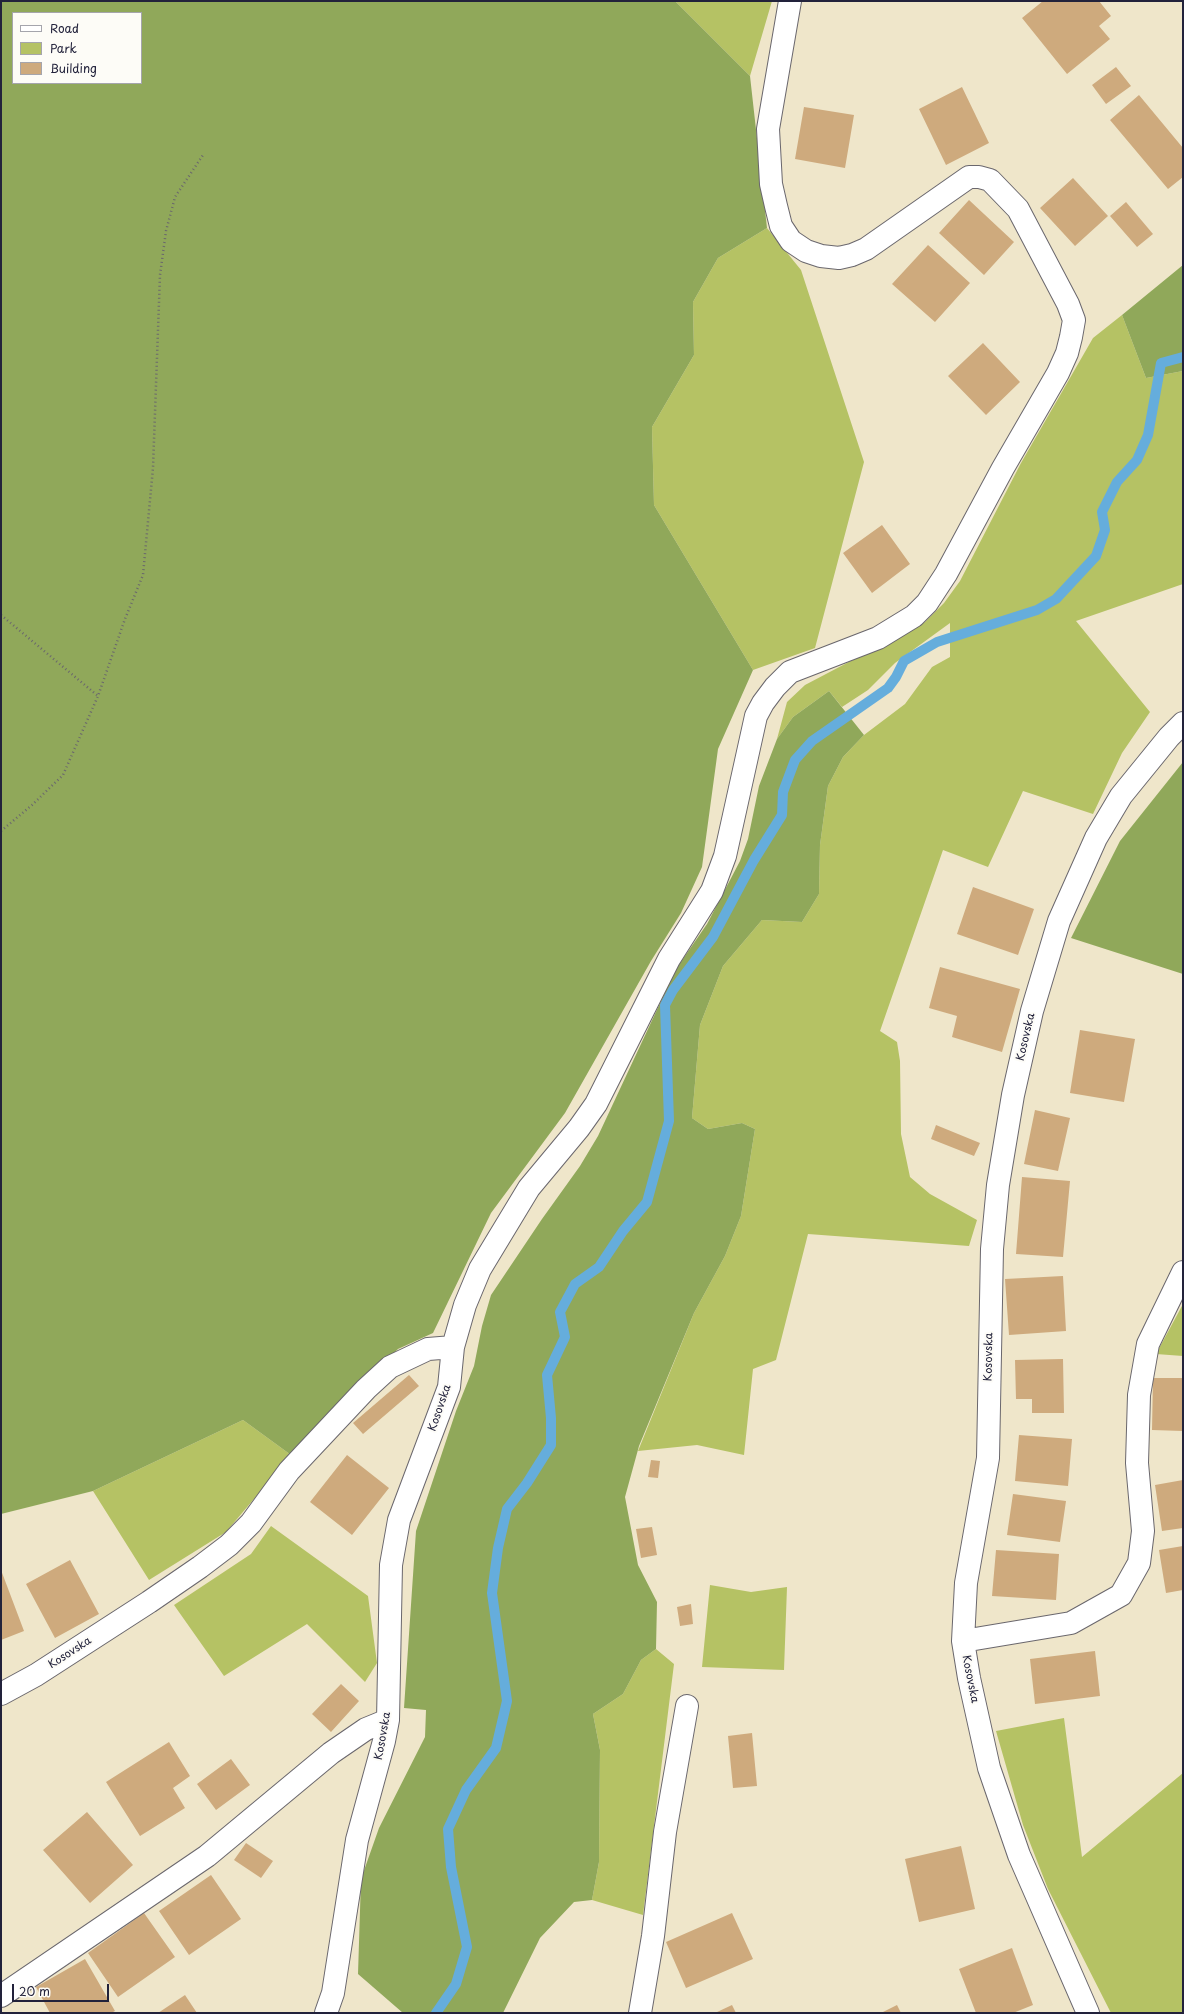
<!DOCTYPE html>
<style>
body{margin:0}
#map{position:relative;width:1184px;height:2014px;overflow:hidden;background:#efe6ca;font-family:"Playpen Sans",sans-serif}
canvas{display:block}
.frame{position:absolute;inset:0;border:2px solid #22223b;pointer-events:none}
.legend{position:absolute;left:12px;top:12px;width:130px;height:72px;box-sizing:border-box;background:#fdfcf7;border:1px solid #a5a5ac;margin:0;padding:5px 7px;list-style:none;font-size:12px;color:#22223b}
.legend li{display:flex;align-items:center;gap:8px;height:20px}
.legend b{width:20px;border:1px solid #a5a5ac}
.scale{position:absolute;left:12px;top:1984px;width:97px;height:18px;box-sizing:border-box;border:2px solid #22223b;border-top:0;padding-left:5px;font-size:12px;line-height:14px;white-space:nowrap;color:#22223b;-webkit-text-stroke:3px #fdfcf7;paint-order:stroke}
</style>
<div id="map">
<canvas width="1184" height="2014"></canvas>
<div class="frame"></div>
<ul class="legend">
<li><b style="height:5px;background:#fff"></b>Road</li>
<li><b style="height:11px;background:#b5c264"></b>Park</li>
<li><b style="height:11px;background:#ceaa7d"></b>Building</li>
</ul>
<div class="scale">20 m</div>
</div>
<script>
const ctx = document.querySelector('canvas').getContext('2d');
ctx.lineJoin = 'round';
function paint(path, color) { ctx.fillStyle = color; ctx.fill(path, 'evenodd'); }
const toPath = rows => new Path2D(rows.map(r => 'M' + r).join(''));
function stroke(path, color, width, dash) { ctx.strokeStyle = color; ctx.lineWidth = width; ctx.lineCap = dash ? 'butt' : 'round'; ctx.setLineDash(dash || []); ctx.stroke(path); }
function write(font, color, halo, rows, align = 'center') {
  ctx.font = font + ' "Playpen Sans",sans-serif'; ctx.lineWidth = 4; ctx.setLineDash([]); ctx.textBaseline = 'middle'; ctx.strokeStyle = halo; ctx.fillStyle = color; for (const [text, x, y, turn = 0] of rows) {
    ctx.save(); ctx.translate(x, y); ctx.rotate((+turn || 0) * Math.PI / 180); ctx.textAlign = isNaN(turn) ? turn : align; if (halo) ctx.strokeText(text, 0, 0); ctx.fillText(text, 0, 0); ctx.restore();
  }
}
paint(toPath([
 [675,1,772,1,750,76],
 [767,228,801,270,864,462,815,648,753,670,654,505,652,427,694,355,693,302,718,258],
 [1122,315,1146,378,1183,371,1183,584,1076,621,1150,712,1122,753,1093,814,1023,791,988,867,943,850,880,1031,897,1042,900,1061,901,1134,910,1177,930,1194,977,1220,969,1246,808,1234,776,1360,753,1369,744,1455,697,1445,638,1451,694,1313,725,1256,741,1216,755,1129,742,1123,708,1129,692,1118,700,1025,723,966,762,920,802,922,819,894,820,845,828,786,843,757,864,735,905,704,932,667,950,657,950,623,895,663,868,690,842,707,829,691,793,717,777,739,787,702,805,685,925,622,944,603,960,581,1021,463,1093,338],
 [1183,1304,1183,1356,1156,1354],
 [243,1420,291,1455,226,1532,149,1580,93,1491],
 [271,1526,368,1596,377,1663,365,1682,307,1624,224,1676,174,1605,251,1554],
 [710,1585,751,1592,787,1587,784,1670,702,1667],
 [656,1649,674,1664,643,1915,592,1900,599,1862,600,1750,593,1714,623,1694,641,1660],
 [1064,1718,1082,1857,1183,1773,1183,2013,1111,2013,1048,1889,1023,1825,996,1731]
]), '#b5c264');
paint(toPath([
 [1,1,675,1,750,76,767,228,718,258,693,302,694,355,652,427,654,505,753,670,718,749,702,867,681,913,651,961,565,1113,491,1213,433,1333,398,1349,291,1455,243,1420,93,1491,1,1514],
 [13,13,141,13,141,83,13,83],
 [1183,265,1183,371,1146,378,1122,315],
 [829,691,864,735,843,757,828,786,820,845,819,894,802,922,762,920,723,966,700,1025,692,1118,708,1129,742,1123,755,1129,741,1216,725,1256,694,1313,639,1446,625,1497,638,1565,657,1602,656,1649,641,1660,623,1694,593,1714,600,1750,599,1862,592,1900,574,1902,540,1938,503,2013,403,2013,358,1974,361,1879,379,1828,425,1737,426,1710,404,1708,416,1531,456,1411,474,1366,482,1326,491,1295,542,1219,580,1166,598,1136,676,969,707,924,740,861,748,839,759,786,777,739,793,717],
 [1183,762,1183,974,1071,938,1120,841]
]), '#90a85a');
stroke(toPath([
 [436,2013,456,1984,467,1947,451,1867,448,1829,466,1790,496,1748,507,1701,492,1593,498,1548,507,1509,527,1483,551,1445,551,1418,547,1375,565,1337,560,1312,575,1284,599,1267,623,1231,647,1202,669,1121,665,1005,673,990,713,937,754,860,782,815,783,792,795,760,812,741,888,688,896,677,904,661,937,642,1037,610,1056,599,1096,556,1105,530,1102,512,1117,482,1137,460,1148,435,1161,363,1183,357]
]), '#65addc', 10);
paint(toPath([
 [1043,1,1099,1,1111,16,1099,26,1110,39,1067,74,1022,18],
 [1116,67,1131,86,1106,104,1092,85],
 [962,87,989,143,946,165,919,109],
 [1139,95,1183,148,1183,177,1168,189,1110,120],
 [804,107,854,115,845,168,795,159],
 [1073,178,1108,216,1075,246,1040,208],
 [969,200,1014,242,984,275,939,233],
 [1126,202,1153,234,1137,247,1110,216],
 [928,245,970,283,935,322,892,284],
 [983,343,1020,382,986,415,948,376],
 [882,525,910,564,872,593,843,553],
 [973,887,1034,909,1018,955,957,934],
 [940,967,1020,989,1002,1052,952,1037,957,1016,929,1008],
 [1080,1030,1135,1039,1124,1102,1070,1093],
 [1035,1110,1070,1118,1058,1171,1024,1164],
 [936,1125,980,1143,974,1156,931,1139],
 [1022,1177,1070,1181,1063,1257,1016,1254],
 [1063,1276,1066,1331,1009,1335,1005,1279],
 [1063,1359,1064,1413,1032,1413,1032,1399,1016,1399,1015,1360],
 [409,1375,419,1386,363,1434,353,1423],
 [1153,1378,1183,1378,1183,1431,1152,1430],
 [1019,1435,1072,1439,1068,1486,1015,1481],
 [347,1455,389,1488,352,1535,310,1502],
 [651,1460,660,1461,658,1478,648,1477],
 [1183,1480,1183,1528,1162,1531,1155,1485],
 [1013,1494,1066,1501,1060,1542,1007,1535],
 [652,1527,657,1555,641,1558,636,1529],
 [1183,1546,1183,1590,1166,1593,1159,1550],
 [996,1550,1059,1554,1056,1600,992,1596],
 [70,1560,99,1614,55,1638,26,1584],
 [1,1570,24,1631,1,1640],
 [691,1604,693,1624,680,1626,677,1607],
 [1095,1651,1100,1696,1035,1704,1030,1659],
 [341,1684,359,1701,331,1732,312,1714],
 [752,1733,757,1786,733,1788,728,1736],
 [169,1742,190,1776,173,1788,185,1808,140,1836,106,1782],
 [231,1759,250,1785,216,1810,197,1784],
 [87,1812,133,1865,90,1903,43,1850],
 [246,1843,273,1861,261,1878,234,1860],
 [961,1846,975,1909,919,1922,905,1859],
 [211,1875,241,1919,189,1955,159,1911],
 [144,1913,175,1957,118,1997,88,1953],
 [732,1913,753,1959,686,1988,666,1942],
 [1012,1948,1033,2005,1013,2013,976,2013,959,1969],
 [85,1959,115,2011,111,2013,50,2013,36,1987],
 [185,1995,197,2013,158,2013],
 [732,2005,736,2013,715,2013],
 [897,2005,901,2013,881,2013]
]), '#ceaa7d');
const street = toPath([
 [963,1641,1071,1623,1121,1595,1139,1563,1143,1531,1137,1463,1139,1395,1148,1344,1183,1272],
 [1,1694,36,1675,149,1602,200,1567,229,1545,251,1523,289,1471,366,1389,390,1367,428,1349,453,1347],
 [1,1996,207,1856,331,1753,366,1729,388,1720],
 [326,2013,333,1993,357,1840,384,1741,388,1720,391,1565,399,1520,449,1387,453,1347,465,1305,480,1269,529,1188,579,1128,596,1104,669,959,712,891,725,856,756,716,763,703,775,687,790,672,878,638,914,616,927,603,946,574,1003,468,1058,373,1067,353,1071,337,1074,320,1068,304,1018,209,990,180,979,177,969,177,866,249,852,255,839,258,821,256,806,251,791,241,781,226,776,206,771,184,768,129,790,1],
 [640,2013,653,1936,665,1832,687,1706],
 [1088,2013,1019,1855,989,1768,969,1678,963,1641,966,1583,988,1458,992,1249,998,1185,1013,1095,1032,1011,1059,921,1096,838,1121,796,1169,737,1183,723]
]);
stroke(street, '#6a676d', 24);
stroke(toPath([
 [1,615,98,696],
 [1,831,32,805,63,775,98,696,125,619,143,575,153,468,160,275,166,231,175,197,203,155]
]), '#6a676d', 2.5, [1, 3]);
stroke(street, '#fff', 22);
write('11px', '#22223b', '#fdfcf7', [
 ["Kosovska",1026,1037,-77],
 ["Kosovska",989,1357,-89],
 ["Kosovska",440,1408,-71],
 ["Kosovska",70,1653,-33],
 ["Kosovska",970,1679,79],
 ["Kosovska",383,1736,-80]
]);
</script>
